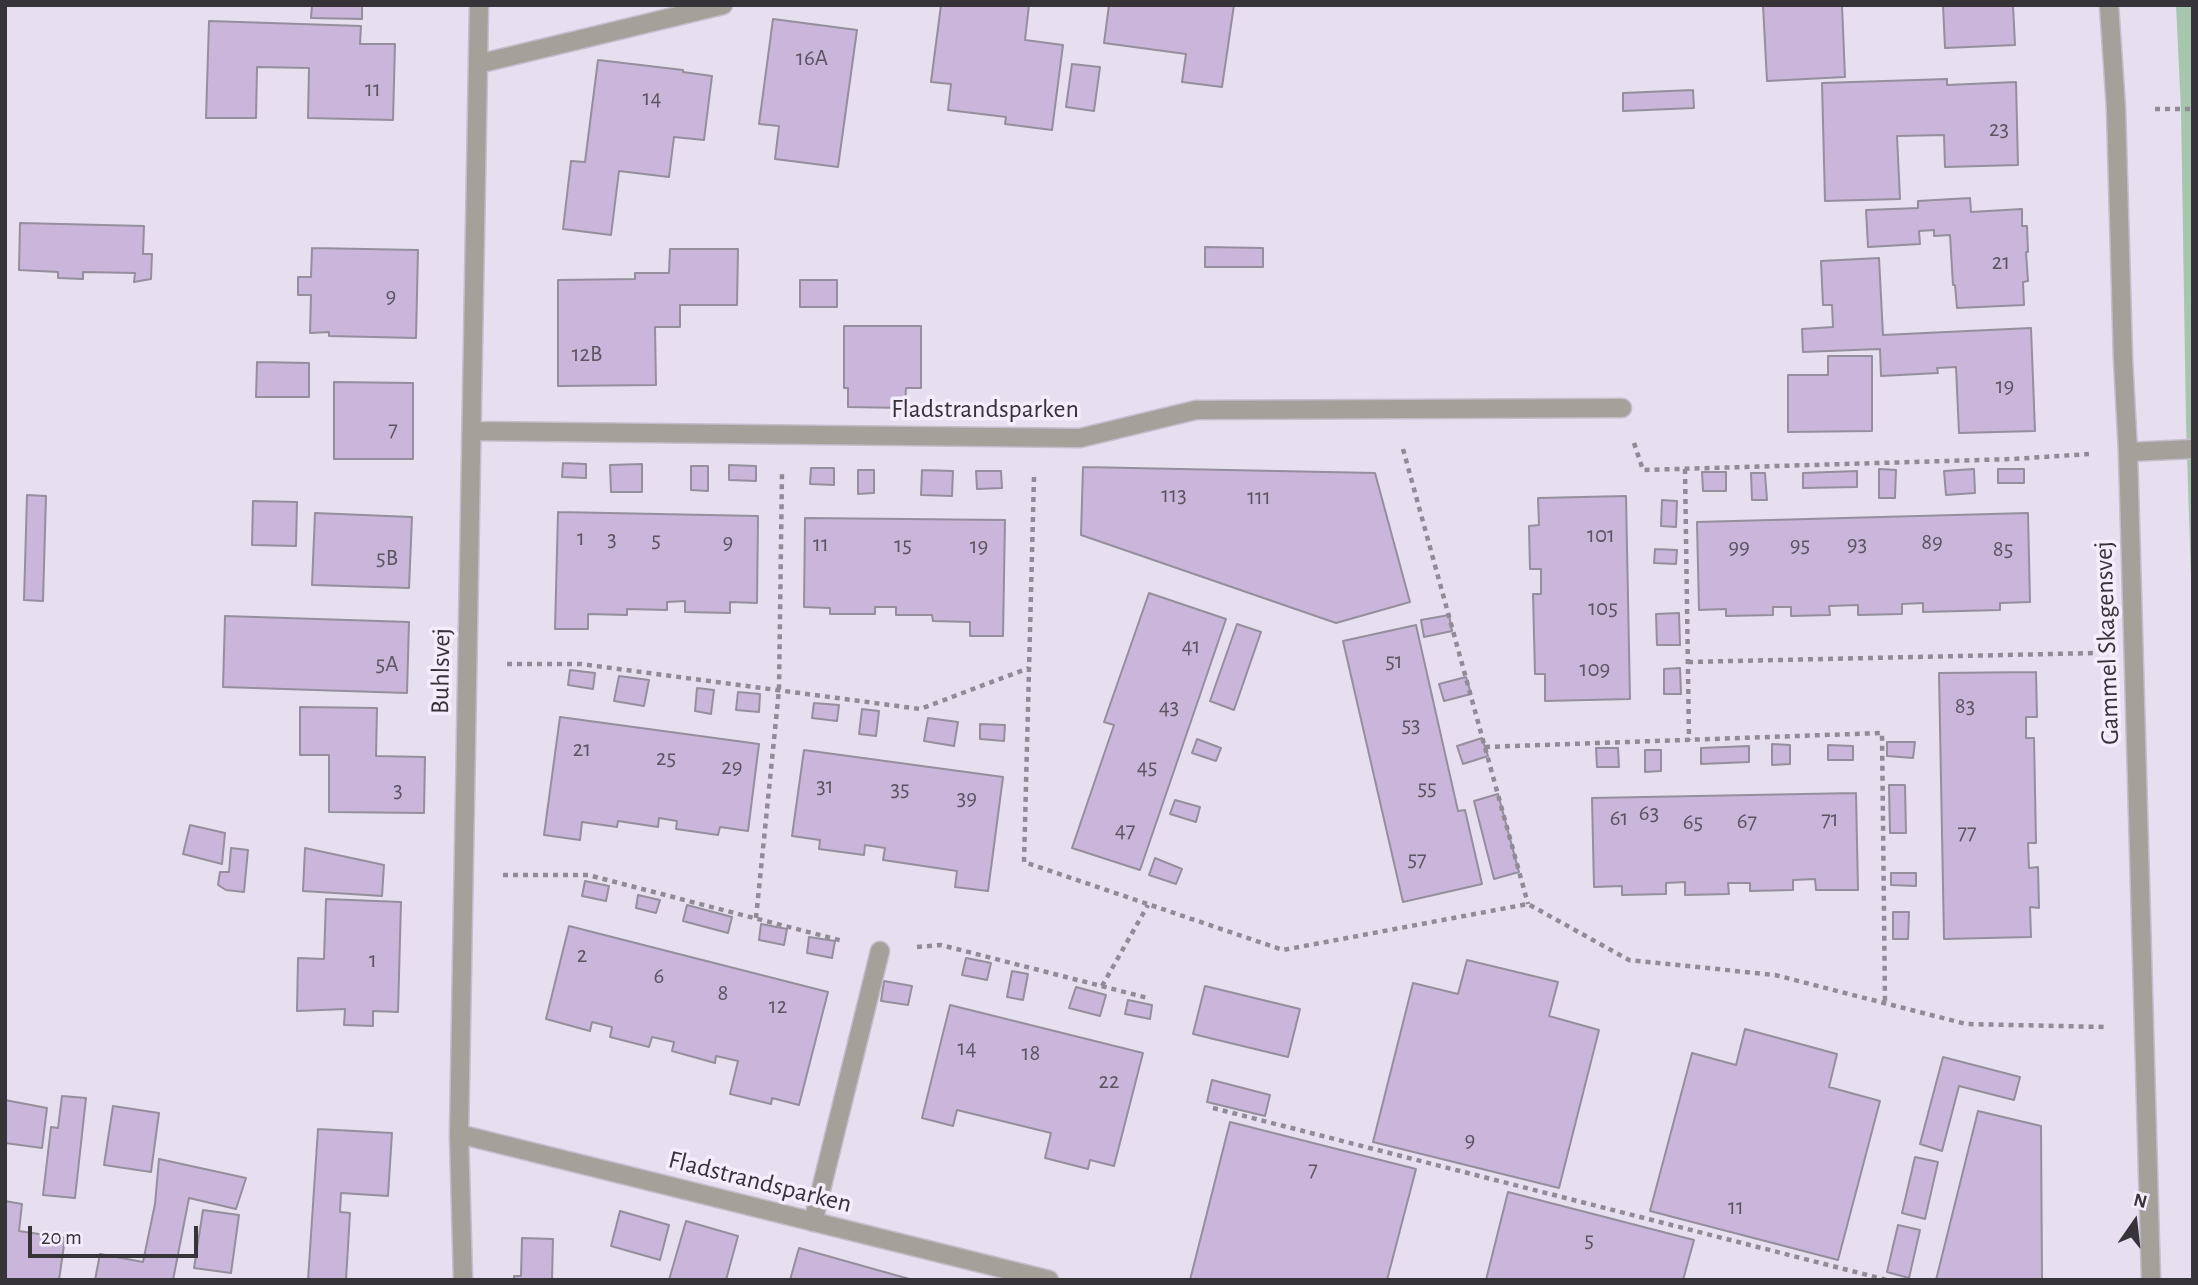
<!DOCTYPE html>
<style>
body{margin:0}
#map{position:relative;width:2198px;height:1285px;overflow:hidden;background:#e7dfef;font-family:"Alegreya Sans",sans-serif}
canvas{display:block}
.frame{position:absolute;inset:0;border:7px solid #363339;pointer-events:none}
.north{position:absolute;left:2100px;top:1187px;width:70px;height:70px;-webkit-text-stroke:5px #f5edfc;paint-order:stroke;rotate:14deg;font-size:19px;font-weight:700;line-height:28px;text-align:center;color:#363339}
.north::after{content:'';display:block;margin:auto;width:24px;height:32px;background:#363339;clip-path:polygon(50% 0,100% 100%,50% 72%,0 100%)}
.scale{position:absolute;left:28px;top:1226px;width:170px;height:32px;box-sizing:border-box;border:4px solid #363339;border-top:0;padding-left:9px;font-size:21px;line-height:24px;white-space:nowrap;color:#363339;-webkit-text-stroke:5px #f5edfc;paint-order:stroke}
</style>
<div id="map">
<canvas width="2198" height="1285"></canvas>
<div class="frame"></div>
<div class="north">N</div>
<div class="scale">20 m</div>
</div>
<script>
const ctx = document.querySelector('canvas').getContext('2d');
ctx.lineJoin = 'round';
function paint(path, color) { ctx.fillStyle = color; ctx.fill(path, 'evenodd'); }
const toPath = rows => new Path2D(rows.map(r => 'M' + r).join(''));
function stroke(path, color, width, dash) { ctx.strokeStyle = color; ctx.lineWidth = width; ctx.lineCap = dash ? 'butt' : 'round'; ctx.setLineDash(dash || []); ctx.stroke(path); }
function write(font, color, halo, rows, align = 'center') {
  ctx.font = font + ' "Alegreya Sans",sans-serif'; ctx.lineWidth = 7; ctx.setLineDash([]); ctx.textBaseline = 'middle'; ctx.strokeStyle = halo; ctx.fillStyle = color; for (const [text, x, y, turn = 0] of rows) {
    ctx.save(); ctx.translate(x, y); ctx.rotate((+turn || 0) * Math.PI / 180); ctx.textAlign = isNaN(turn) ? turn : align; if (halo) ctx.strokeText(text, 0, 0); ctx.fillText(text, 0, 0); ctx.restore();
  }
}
paint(toPath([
 [2176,5,2193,5,2193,640,2186,424,2181,110]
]), '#a6c7ae');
const building = toPath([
 [312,5,362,5,362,19,311,18,312,5],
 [941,5,1029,5,1025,40,1063,45,1052,130,1005,124,1006,117,948,110,951,84,931,82,941,5],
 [1109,5,1234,5,1222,87,1182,82,1186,54,1104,43,1109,5],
 [1763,5,1842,5,1845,77,1767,81,1763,5],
 [1943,5,2013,5,2015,45,1945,48,1943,5],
 [773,19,857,30,838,167,775,159,779,126,759,124,773,19],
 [209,21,361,26,360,44,395,44,393,120,308,118,309,68,257,67,256,118,206,118,209,21],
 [598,60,683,70,683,72,712,76,704,140,674,137,669,177,619,171,611,235,563,229,571,161,585,162,598,60],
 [1072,64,1100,67,1094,111,1066,107,1072,64],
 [1947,79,1947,85,2016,82,2018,165,1945,167,1944,135,1897,136,1900,199,1825,201,1822,83,1947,79],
 [1693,90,1694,108,1623,111,1623,93,1693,90],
 [1970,198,1971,212,2022,209,2022,226,2027,226,2028,252,2026,252,2028,281,2023,282,2024,305,1957,308,1955,285,1953,285,1950,235,1934,236,1934,230,1919,231,1920,244,1868,247,1866,210,1918,208,1918,201,1970,198],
 [20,223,144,226,143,254,152,254,151,279,134,282,135,273,83,272,83,279,58,278,58,272,19,270,20,223],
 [1205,247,1263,248,1263,267,1205,267,1205,247],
 [312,248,418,250,416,338,329,336,329,332,310,333,311,295,298,295,298,277,311,277,312,248],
 [670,249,738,249,737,305,680,305,680,327,655,327,656,385,558,386,558,280,635,279,635,273,669,273,670,249],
 [1879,258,1883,335,2031,328,2035,431,1959,433,1956,367,1937,368,1938,373,1881,376,1880,349,1803,352,1802,329,1833,327,1832,305,1823,305,1821,261,1879,258],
 [800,280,837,280,837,307,800,307,800,280],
 [844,326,921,326,921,388,906,388,905,408,848,407,848,388,844,388,844,326],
 [1828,356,1872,356,1872,431,1788,432,1788,375,1828,375,1828,356],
 [257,362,309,363,309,397,256,397,257,362],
 [334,382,413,383,413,459,334,459,334,382],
 [563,463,586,464,586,478,562,477,563,463],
 [642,464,642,492,611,492,610,465,642,464],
 [729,465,756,466,756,481,729,480,729,465],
 [691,466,708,466,708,491,691,490,691,466],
 [1083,467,1375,473,1410,602,1336,623,1081,535,1083,467],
 [811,468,834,468,834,485,810,484,811,468],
 [1879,469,1896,470,1895,498,1879,498,1879,469],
 [1974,469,1975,493,1946,495,1944,471,1974,469],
 [1998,469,2024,469,2024,483,1998,483,1998,469],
 [858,470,874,470,874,493,858,494,858,470],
 [922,470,953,471,952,496,921,495,922,470],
 [976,471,1001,471,1002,488,977,489,976,471],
 [1857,471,1857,487,1803,488,1803,473,1857,471],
 [1702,472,1726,472,1726,491,1703,491,1702,472],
 [1751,473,1765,473,1767,500,1752,500,1751,473],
 [27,495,46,496,43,601,24,600,27,495],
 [1626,496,1630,699,1545,701,1545,674,1535,674,1533,594,1541,594,1541,569,1530,569,1529,526,1539,525,1538,498,1626,496],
 [1662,500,1677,501,1676,527,1661,526,1662,500],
 [253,501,297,502,296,546,252,545,253,501],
 [558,512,758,516,757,603,730,602,730,613,685,612,685,601,667,602,667,610,627,609,627,615,588,614,588,629,555,629,558,512],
 [315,513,412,517,409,588,312,585,315,513],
 [2028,513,2030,602,2000,603,2000,610,1923,612,1923,603,1902,604,1902,614,1858,615,1858,605,1829,606,1830,615,1791,616,1791,607,1773,607,1773,615,1726,616,1726,609,1699,610,1697,522,2028,513],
 [805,518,1005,520,1003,636,970,636,970,622,933,621,932,615,896,615,896,607,875,607,875,614,830,614,830,608,804,607,805,518],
 [1655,549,1677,550,1676,564,1654,563,1655,549],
 [1149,593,1226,619,1140,870,1072,848,1114,725,1104,722,1149,593],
 [1679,613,1680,645,1657,645,1656,614,1679,613],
 [1449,615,1452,631,1424,637,1421,620,1449,615],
 [225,616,409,622,407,693,223,687,225,616],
 [1237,624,1261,632,1234,710,1210,701,1237,624],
 [1416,625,1458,811,1465,810,1482,884,1403,902,1343,641,1416,625],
 [1680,668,1681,694,1664,694,1664,669,1680,668],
 [570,670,595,673,593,689,568,685,570,670],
 [2036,672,2037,717,2026,717,2026,738,2034,738,2036,843,2028,843,2029,868,2038,867,2039,908,2030,907,2031,937,1944,939,1939,673,2036,672],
 [619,676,649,680,644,706,614,701,619,676],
 [1466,677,1471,694,1444,701,1439,684,1466,677],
 [697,688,714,690,711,714,695,711,697,688],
 [738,692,760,694,759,712,736,710,738,692],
 [814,703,839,705,837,721,812,718,814,703],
 [300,707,377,708,376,756,425,757,424,813,329,812,329,755,300,755,300,707],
 [862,709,879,711,876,736,859,734,862,709],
 [560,717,759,744,748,831,720,827,718,835,676,829,677,821,659,818,658,827,618,821,617,827,582,822,580,840,544,835,560,717],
 [928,718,958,722,954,746,924,741,928,718],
 [980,724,1005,725,1004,741,980,739,980,724],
 [1482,738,1488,756,1463,764,1457,746,1482,738],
 [1197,739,1221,748,1216,761,1192,753,1197,739],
 [1887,742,1915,742,1913,758,1887,756,1887,742],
 [1772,744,1790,745,1790,764,1772,765,1772,744],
 [1828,745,1853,746,1853,760,1828,760,1828,745],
 [1749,746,1749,762,1701,764,1701,748,1749,746],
 [1596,748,1618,748,1619,767,1597,767,1596,748],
 [804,750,1003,777,988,891,955,887,957,871,883,860,885,848,865,845,864,855,819,849,820,840,792,836,804,750],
 [1645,750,1661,750,1661,771,1645,772,1645,750],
 [1889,785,1905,785,1906,833,1890,833,1889,785],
 [1856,793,1858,890,1816,890,1815,879,1793,880,1793,890,1750,891,1750,883,1728,883,1729,894,1685,895,1685,882,1666,883,1666,894,1622,895,1622,886,1594,887,1592,798,1856,793],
 [1498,794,1519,872,1494,879,1474,801,1498,794],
 [1175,800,1200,807,1196,822,1170,814,1175,800],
 [190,825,225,833,222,864,183,854,190,825],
 [231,848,248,850,244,892,226,890,218,885,220,872,229,872,231,848],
 [305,848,384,865,382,896,303,891,305,848],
 [1155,858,1182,869,1176,884,1149,875,1155,858],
 [1891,873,1916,873,1916,886,1891,885,1891,873],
 [585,881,609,886,606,901,582,896,585,881],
 [638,895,660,900,656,913,636,908,638,895],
 [326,899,401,902,398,1012,373,1011,373,1026,344,1025,345,1009,297,1011,298,958,324,959,326,899],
 [687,905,732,917,728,933,683,921,687,905],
 [1893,912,1909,912,1908,939,1893,939,1893,912],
 [761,924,787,929,784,945,759,940,761,924],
 [569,926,828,992,799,1105,772,1098,771,1104,730,1094,738,1061,716,1056,715,1063,672,1051,674,1042,652,1037,649,1047,610,1037,612,1027,592,1022,590,1031,546,1019,569,926],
 [809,937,835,941,832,958,807,953,809,937],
 [966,958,991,963,987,980,962,975,966,958],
 [1467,960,1558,982,1549,1016,1599,1030,1559,1188,1373,1142,1413,983,1458,994,1467,960],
 [1012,971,1028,974,1023,1000,1007,997,1012,971],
 [884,981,912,986,908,1005,881,1001,884,981],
 [1205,986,1300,1009,1288,1057,1193,1034,1205,986],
 [1076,987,1106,995,1100,1016,1069,1008,1076,987],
 [1128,1000,1152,1005,1150,1019,1125,1014,1128,1000],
 [950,1005,1143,1053,1114,1166,1090,1160,1088,1169,1045,1158,1051,1133,957,1110,953,1126,922,1118,950,1005],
 [1745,1029,1837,1054,1829,1087,1880,1101,1838,1260,1650,1211,1692,1053,1736,1065,1745,1029],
 [1943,1057,2020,1077,2014,1100,1959,1086,1942,1151,1920,1144,1943,1057],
 [1212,1080,1270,1095,1265,1116,1207,1102,1212,1080],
 [62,1096,86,1098,75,1198,43,1195,51,1127,58,1128,62,1096],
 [5,1100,47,1108,42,1148,5,1143,5,1100],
 [113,1106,159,1113,151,1172,104,1165,113,1106],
 [1978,1111,2041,1126,2042,1280,1936,1280,1978,1111],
 [1230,1122,1416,1169,1387,1280,1190,1280,1230,1122],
 [318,1129,392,1133,388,1196,341,1193,340,1212,350,1213,346,1280,308,1280,318,1129],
 [1915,1157,1938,1162,1925,1219,1902,1213,1915,1157],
 [159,1159,246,1178,236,1209,189,1198,173,1280,95,1280,100,1254,143,1262,155,1204,159,1159],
 [1508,1192,1694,1240,1683,1280,1486,1280,1508,1192],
 [5,1201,22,1204,19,1231,65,1238,59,1280,5,1280,5,1201],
 [203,1210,239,1215,231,1273,194,1268,203,1210],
 [620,1211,669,1225,660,1260,611,1246,620,1211],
 [686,1221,738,1236,726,1280,669,1280,686,1221],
 [1898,1225,1920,1230,1909,1278,1887,1272,1898,1225],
 [522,1238,553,1239,552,1280,514,1280,514,1276,521,1276,522,1238],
 [799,1248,913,1280,790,1280,799,1248]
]);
paint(building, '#c9b6da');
stroke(building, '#958e9c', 2);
const minor = toPath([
 [2109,5,2116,108,2123,359,2128,452,2151,1280],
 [478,64,723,5],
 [472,431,1080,438,1196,410,1622,408],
 [2128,452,2193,449],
 [459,1134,1049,1280],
 [813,1222,880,951],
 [463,1280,459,1134,479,5]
]);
stroke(minor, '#c4bdcb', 21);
stroke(toPath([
 [2155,109,2193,109],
 [1634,443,1643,470,2013,459,2089,454],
 [1403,449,1528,904],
 [1685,469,1689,740],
 [1034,477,1024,862,1283,950,1528,904,1629,960,1775,975,1966,1024,2106,1027],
 [1688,662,2096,653],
 [507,664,581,664,920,709,1029,668],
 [1485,747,1882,733,1885,1003],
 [503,875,588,875,843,941],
 [756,918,779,690,782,472],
 [917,947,941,945,1148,998],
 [1102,986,1148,905],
 [1213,1108,1887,1280]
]), '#918b96', 4.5, [5, 5]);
stroke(minor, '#a4a19a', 18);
write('23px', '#5b5461', null, [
 ["16A",812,58],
 ["11",373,89],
 ["14",652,98],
 ["23",1999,129],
 ["21",2001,262],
 ["9",391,296],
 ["12B",587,354],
 ["19",2005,386],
 ["7",393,429],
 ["113",1174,495],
 ["111",1259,497],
 ["101",1601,535],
 ["1",581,538],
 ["3",612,539],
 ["5",656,540],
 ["9",728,542],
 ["89",1932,542],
 ["11",821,544],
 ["93",1857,544],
 ["15",903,545],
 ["95",1800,545],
 ["19",979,546],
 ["99",1739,547],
 ["85",2003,549],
 ["5B",387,558],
 ["105",1603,608],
 ["41",1191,646],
 ["51",1394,661],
 ["5A",387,664],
 ["109",1595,669],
 ["83",1965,706],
 ["43",1169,707],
 ["53",1411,725],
 ["21",582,749],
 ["25",666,758],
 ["29",732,767],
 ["45",1147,767],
 ["31",825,786],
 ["55",1427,788],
 ["35",900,789],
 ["3",398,790],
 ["39",967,798],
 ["63",1649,813],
 ["61",1619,818],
 ["71",1830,819],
 ["67",1747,821],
 ["65",1693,822],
 ["47",1125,830],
 ["77",1967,832],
 ["57",1417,859],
 ["2",582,955],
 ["1",373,960],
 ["6",659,976],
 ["8",723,993],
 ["12",778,1006],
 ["14",967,1048],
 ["18",1031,1053],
 ["22",1109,1081],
 ["9",1470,1140],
 ["7",1313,1169],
 ["11",1736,1207],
 ["5",1589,1240]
]);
write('26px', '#363339', '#f5edfc', [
 ["Fladstrandsparken",985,409],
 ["Gammel Skagensvej",2107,643,-92],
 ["Buhlsvej",441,671,-89],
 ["Fladstrandsparken",760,1182,14]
]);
</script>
